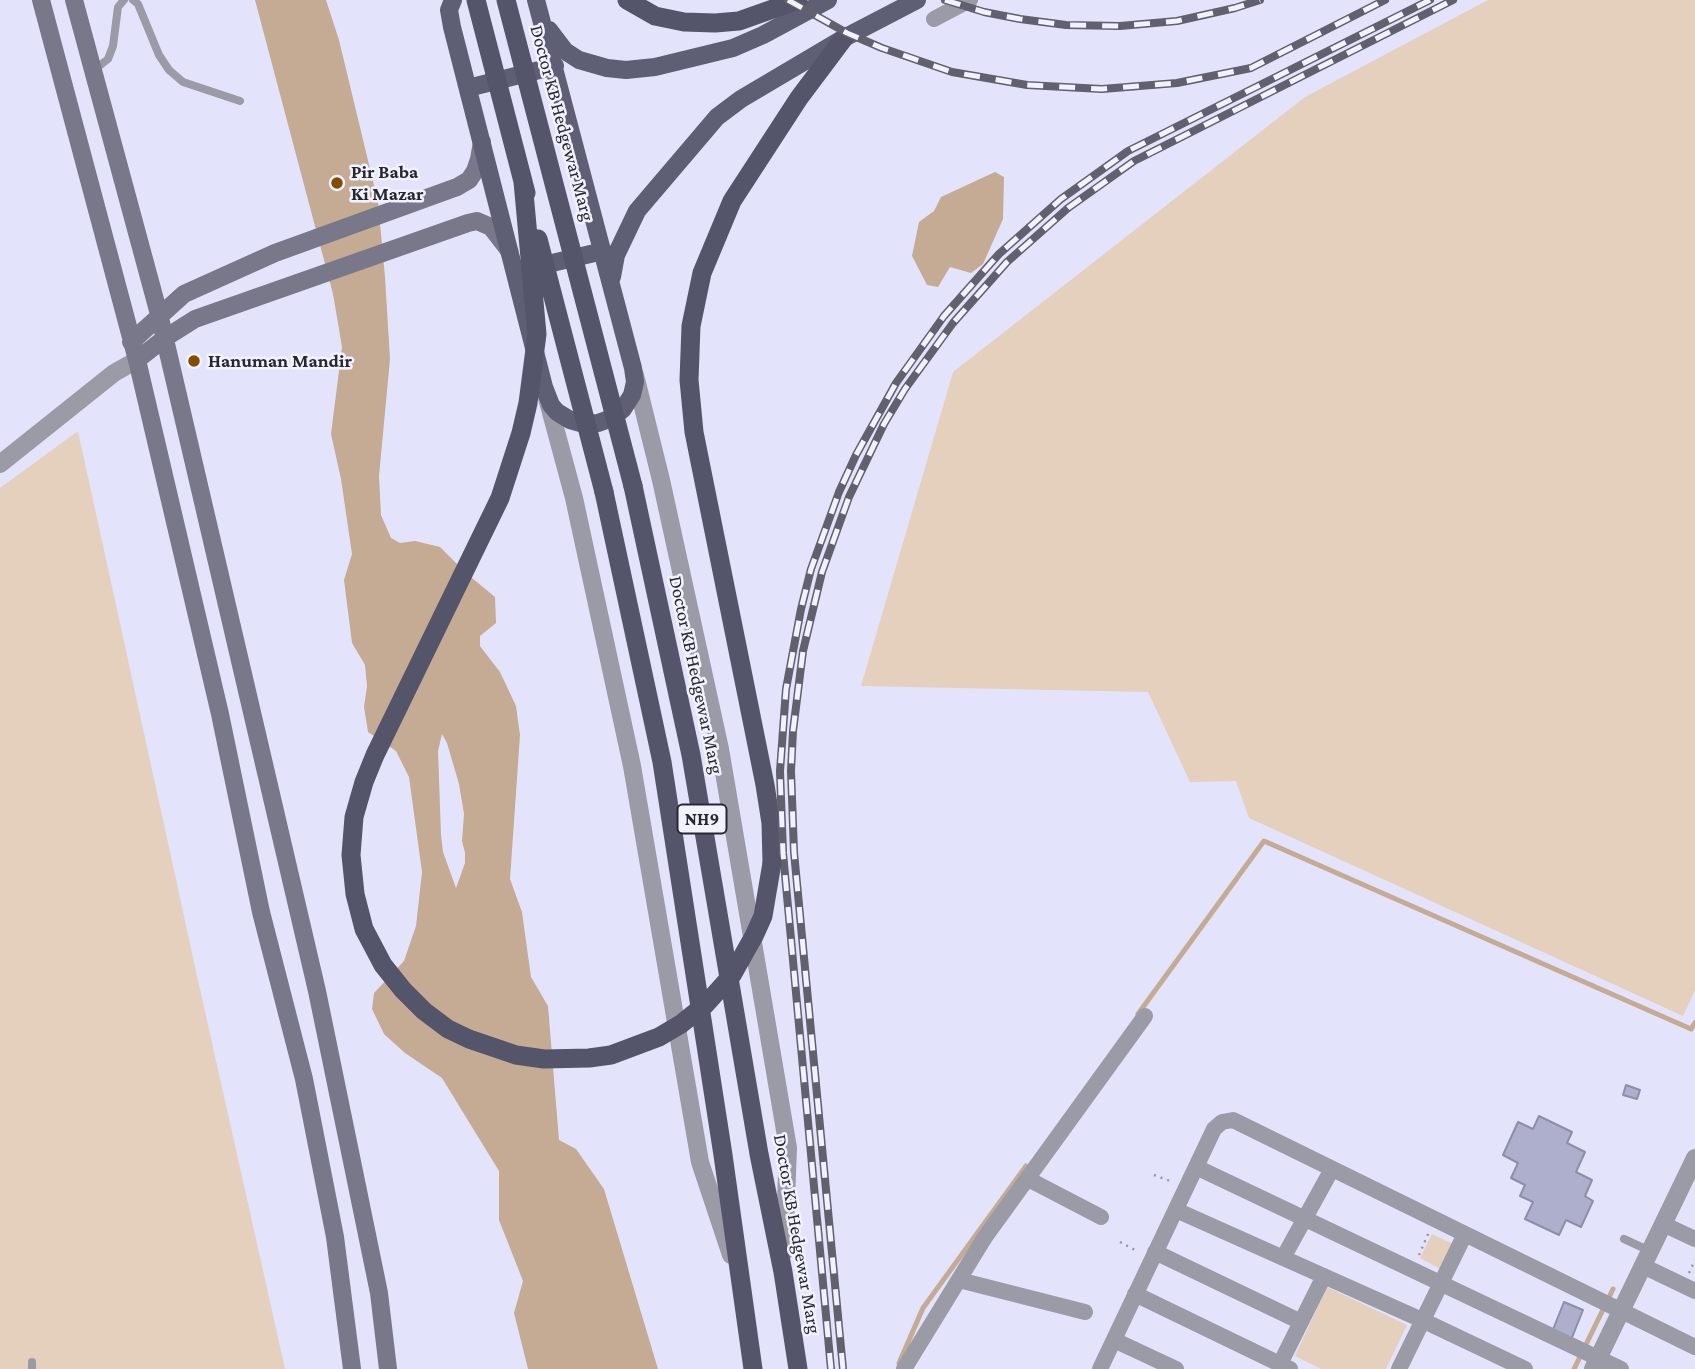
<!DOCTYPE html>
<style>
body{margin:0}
canvas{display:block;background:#e3e3fc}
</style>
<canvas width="1695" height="1369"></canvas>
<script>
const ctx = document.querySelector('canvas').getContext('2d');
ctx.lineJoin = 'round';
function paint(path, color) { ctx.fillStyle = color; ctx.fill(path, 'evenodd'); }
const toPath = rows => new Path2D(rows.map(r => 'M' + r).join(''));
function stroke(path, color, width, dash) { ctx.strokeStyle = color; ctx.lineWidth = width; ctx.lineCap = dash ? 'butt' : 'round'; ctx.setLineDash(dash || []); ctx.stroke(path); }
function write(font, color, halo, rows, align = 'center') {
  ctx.font = font + ' "Crimson Pro",serif'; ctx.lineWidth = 5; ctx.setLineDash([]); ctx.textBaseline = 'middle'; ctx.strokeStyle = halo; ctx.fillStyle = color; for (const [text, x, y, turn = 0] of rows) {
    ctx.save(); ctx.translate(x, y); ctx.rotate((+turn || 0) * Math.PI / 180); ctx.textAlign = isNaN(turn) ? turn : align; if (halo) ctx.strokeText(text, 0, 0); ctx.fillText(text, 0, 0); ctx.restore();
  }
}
paint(toPath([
 [1488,0,1695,0,1695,990,1683,1016,1249,818,1236,781,1190,782,1148,692,861,686,953,372,1305,97],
 [78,431,194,962,285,1369,0,1369,0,488],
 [1432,1234,1455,1245,1442,1270,1420,1258],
 [1327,1287,1407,1325,1386,1369,1321,1369,1295,1356]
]), '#e5d0be');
paint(toPath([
 [255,0,326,0,339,40,378,202,385,277,390,359,379,476,381,515,391,538,400,543,415,541,440,547,466,573,495,597,496,623,480,636,480,646,500,672,516,706,520,735,510,879,522,912,531,977,548,1006,559,1140,576,1149,604,1189,658,1369,528,1369,514,1313,523,1281,499,1220,499,1171,442,1078,405,1053,384,1034,372,1009,374,993,404,961,416,926,422,872,409,777,396,751,368,732,364,707,367,686,365,665,352,643,344,580,352,554,341,479,331,434,342,347,333,294],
 [442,734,447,743,459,784,464,814,462,841,465,853,465,863,456,888,443,852,441,835,438,751],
 [995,172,1004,177,1003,219,983,264,971,273,950,267,938,287,927,285,912,256,919,222,934,211,941,197]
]), '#c5ab94');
stroke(toPath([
 [1138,1014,1264,841,1691,1029,1695,1023],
 [899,1363,923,1308,1026,1166],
 [1574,1369,1613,1289]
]), '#c5ab94', 5);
const building = toPath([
 [1626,1085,1640,1090,1637,1099,1623,1095,1626,1085],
 [1539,1116,1572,1132,1567,1143,1585,1152,1576,1172,1592,1180,1585,1196,1593,1201,1581,1227,1566,1220,1559,1235,1525,1219,1533,1202,1520,1196,1525,1185,1511,1178,1518,1163,1503,1155,1518,1122,1533,1129,1539,1116],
 [1564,1302,1583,1310,1571,1340,1552,1332,1564,1302]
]);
paint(building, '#aeaecd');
stroke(building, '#8e8eaa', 2);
stroke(toPath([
 [1154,1175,1170,1181],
 [1120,1242,1137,1251],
 [1419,1255,1429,1232],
 [1689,1273,1695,1260]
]), '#9595a9', 2.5, [2, 5]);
stroke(toPath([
 [133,0,138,4,159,55,169,70,183,82,240,101],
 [93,71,108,59,113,46,118,7,124,0],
 [1624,1239,1650,1251],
 [32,1362,32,1369]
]), '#9b9ba8', 8);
stroke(toPath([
 [934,19,970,0],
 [1196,1167,1621,1369],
 [1028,1179,1101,1217],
 [1176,1210,1422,1320,1525,1369],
 [1663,1224,1695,1239],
 [1155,1252,1301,1322],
 [1283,1258,1332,1169],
 [1643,1266,1695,1291],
 [959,1280,1085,1312],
 [1135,1294,1290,1369],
 [1114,1340,1176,1369],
 [1280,1364,1324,1276],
 [904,1369,985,1237,1145,1016],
 [1100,1369,1214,1129,1222,1122,1233,1120,1695,1347],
 [1399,1369,1465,1234]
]), '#9b9ba8', 16);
stroke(toPath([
 [635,375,661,480,720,749,788,1148,784,1252],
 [547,398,574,498,632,766,700,1162,731,1255],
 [0,464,114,373,137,360],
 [1593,1369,1695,1158]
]), '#9b9ba8', 18);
stroke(toPath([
 [41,0,137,360,220,714,261,912,304,1079,335,1237,352,1369],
 [74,0,160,318,317,991,379,1293,388,1369],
 [131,342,184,294,275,253,457,187,469,180,475,171,479,159,482,142],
 [137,360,165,338,195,319,468,223,477,221,491,227,508,249]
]), '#78788a', 18);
stroke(toPath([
 [453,0,449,10,452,27,544,387,551,405,557,412,570,420,584,424,598,423,612,418,623,409,632,395,635,382,633,368,536,0],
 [549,30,565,51,579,60,607,68,626,70,655,67,733,48,763,35,828,0],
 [468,88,555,66],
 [531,268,603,251],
 [612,277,616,255,637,211,717,117,741,99,844,38,917,0]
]), '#5e5e74', 18);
stroke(toPath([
 [627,0,655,16,684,22,715,23,739,21,798,0],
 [633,486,691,755,759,1154,783,1272,798,1369],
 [604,492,662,762,723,1155,753,1369],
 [772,863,771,823,765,785,694,432,689,380,691,326,702,273,732,201,799,98,844,38]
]), '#54546b', 19);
const rail = toPath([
 [788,0,847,33,882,48,952,72,1027,85,1102,89,1177,83,1251,68,1385,0],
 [945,0,984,12,1020,19,1066,25,1120,26,1177,21,1235,8,1260,0],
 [831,1369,783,853,780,771,786,689,801,609,811,569,839,492,856,455,896,383,944,316,999,254,1061,199,1128,151,1430,0],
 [843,1369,794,852,791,771,793,731,803,651,822,572,849,497,884,424,905,389,953,323,1007,262,1068,208,1134,161,1453,0]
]);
stroke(rail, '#60606f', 8);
stroke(rail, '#f2f2fe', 5, [16]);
stroke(toPath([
 [476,0,526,193],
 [506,0,633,486],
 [523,182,537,334,528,403,521,433,500,498,375,755,364,782,354,817,351,855,355,894,364,929,383,965,403,990,424,1011,448,1029,469,1039,516,1055,544,1059,589,1058,611,1055,659,1037,681,1024,706,1004,732,975,754,936,763,916,772,863],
 [538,239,604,492]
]), '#54546b', 19);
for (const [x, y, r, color] of [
 [337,183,7,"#844c00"],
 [194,361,7,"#844c00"]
]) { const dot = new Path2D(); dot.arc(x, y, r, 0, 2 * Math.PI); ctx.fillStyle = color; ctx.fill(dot); stroke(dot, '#f2f2fe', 2.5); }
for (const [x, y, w] of [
 [702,819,49]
]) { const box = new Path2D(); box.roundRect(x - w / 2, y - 14.5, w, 29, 5); ctx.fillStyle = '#f2f2fe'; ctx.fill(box); stroke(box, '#272732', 2); }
write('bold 18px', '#272732', null, [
 ["NH9",702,819]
]);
write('19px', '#272732', '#f2f2fe', [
 ["Doctor KB Hedgewar Marg",562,123,75],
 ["Doctor KB Hedgewar Marg",696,675,78],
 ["Doctor KB Hedgewar Marg",797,1234,80]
]);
write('bold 19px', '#272732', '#f2f2fe', [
 ["Pir Baba",351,172],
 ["Ki Mazar",351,194],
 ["Hanuman Mandir",208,361]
], 'left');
</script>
